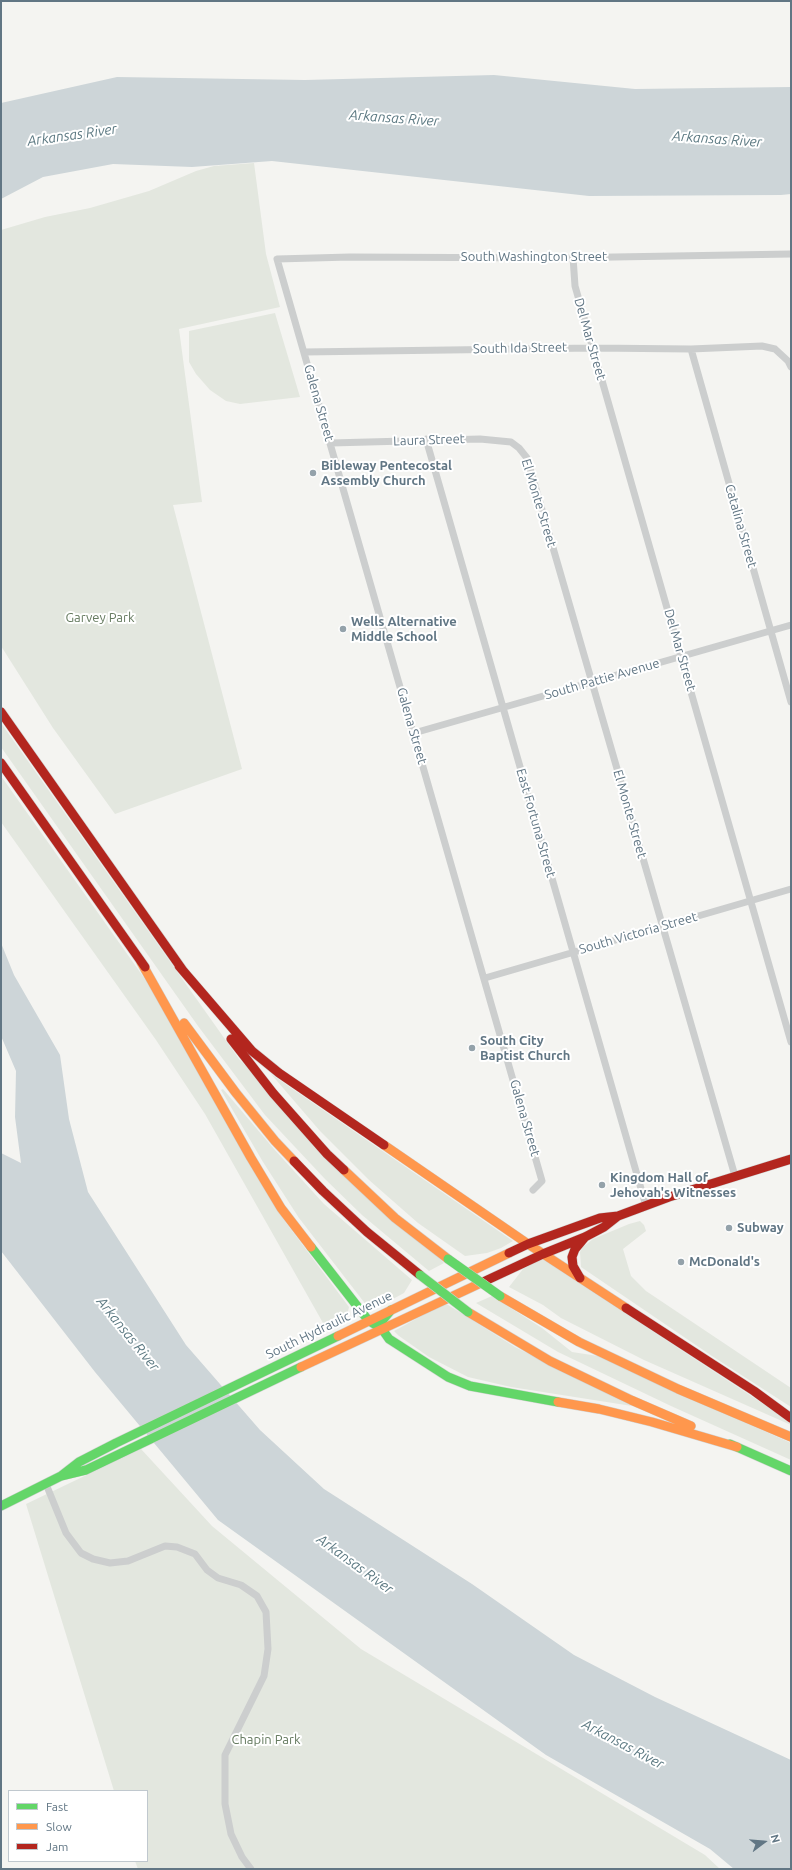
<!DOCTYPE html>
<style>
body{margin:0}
#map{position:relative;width:792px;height:1870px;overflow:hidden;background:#f4f4f1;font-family:Ubuntu,sans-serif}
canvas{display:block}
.frame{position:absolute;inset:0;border:2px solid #617684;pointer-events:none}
.legend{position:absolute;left:8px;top:1790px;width:140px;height:72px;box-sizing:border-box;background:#fff;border:1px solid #c0c8ce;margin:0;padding:5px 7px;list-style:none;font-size:12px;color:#617684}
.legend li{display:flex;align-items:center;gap:8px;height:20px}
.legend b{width:20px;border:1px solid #c0c8ce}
.north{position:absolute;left:744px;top:1822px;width:40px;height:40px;-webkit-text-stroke:3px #fff;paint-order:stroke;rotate:74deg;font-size:11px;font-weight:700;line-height:16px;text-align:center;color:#617684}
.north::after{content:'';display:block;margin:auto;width:14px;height:18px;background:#617684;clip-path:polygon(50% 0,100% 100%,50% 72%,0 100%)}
</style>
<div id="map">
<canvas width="792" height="1870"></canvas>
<div class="frame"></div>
<ul class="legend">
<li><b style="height:5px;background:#63d668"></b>Fast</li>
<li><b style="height:5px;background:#ff974d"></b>Slow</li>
<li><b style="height:5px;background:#b3261e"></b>Jam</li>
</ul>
<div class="north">N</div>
</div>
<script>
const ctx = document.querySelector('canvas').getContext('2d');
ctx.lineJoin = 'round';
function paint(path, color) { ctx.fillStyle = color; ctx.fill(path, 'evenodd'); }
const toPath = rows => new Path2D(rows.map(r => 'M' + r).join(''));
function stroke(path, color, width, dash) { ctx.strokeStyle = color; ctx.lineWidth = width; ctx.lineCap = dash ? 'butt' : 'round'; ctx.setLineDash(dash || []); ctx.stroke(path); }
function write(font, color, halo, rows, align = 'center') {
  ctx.font = font + ' Ubuntu,sans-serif'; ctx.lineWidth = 4; ctx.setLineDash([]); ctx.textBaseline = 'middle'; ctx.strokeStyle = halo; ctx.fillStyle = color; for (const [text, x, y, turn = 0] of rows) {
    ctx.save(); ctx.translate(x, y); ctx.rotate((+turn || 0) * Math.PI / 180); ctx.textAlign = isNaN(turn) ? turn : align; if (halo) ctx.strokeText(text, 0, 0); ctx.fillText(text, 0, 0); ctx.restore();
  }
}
paint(toPath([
 [254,163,266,254,280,307,179,329,202,502,173,505,242,769,115,814,53,728,1,646,1,230,45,217,90,208,149,191,196,171,214,166],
 [275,313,300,397,240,404,226,401,210,390,196,374,189,362,189,331],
 [1,723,239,1059,444,1263,429,1271,362,1215,325,1179,265,1115,198,1026,1,747],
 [1,776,147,982,284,1220,349,1307,346,1320,339,1325,327,1330,205,1114,156,1040,1,822],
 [271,1074,513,1241,501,1248,487,1253,465,1256,418,1223,369,1180,320,1131],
 [223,1089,274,1149,324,1204,412,1280,404,1293,380,1306,367,1306,299,1218,263,1162,221,1090],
 [640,1221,644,1225,646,1231,623,1249,631,1276,646,1291,791,1388,791,1407,712,1356,581,1267,580,1252,583,1247,593,1239,629,1224],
 [542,1259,791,1422,791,1425,644,1360,561,1318,543,1305,509,1287,523,1269],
 [492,1296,542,1328,572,1352,598,1356,791,1443,791,1460,671,1406,558,1352,476,1303],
 [445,1303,515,1347,632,1406,511,1387,468,1377,429,1357,399,1336,394,1331],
 [141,1449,212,1526,361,1649,705,1855,720,1869,138,1869,135,1861,147,1861,147,1791,114,1791,26,1504]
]), '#e3e7df');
paint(toPath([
 [494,75,635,89,791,87,791,194,781,195,589,196,272,161,192,167,113,164,43,177,1,199,1,103,117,77,305,80],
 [1,943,14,975,60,1055,69,1119,88,1192,186,1345,260,1430,324,1489,472,1584,574,1655,655,1697,791,1760,791,1869,734,1869,710,1849,546,1755,218,1520,95,1372,1,1251,1,1153,21,1163,15,1117,16,1071,1,1036]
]), '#cdd5d8');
const fast = toPath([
 [311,1247,368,1320,382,1329,389,1339,448,1377,470,1386,558,1402],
 [382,1329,382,1321,391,1310],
 [730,1444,791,1471],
 [61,1476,79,1462,116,1443,338,1336],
 [1,1506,61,1476,86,1470,301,1367]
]);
const slow = toPath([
 [141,962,251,1158,281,1208,311,1247],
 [184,1023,236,1093,275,1141,294,1161],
 [384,1145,528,1244,626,1308],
 [344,1170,395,1218,448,1259],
 [500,1296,579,1342,678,1389,791,1437],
 [468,1312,550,1361,631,1400,691,1426],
 [338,1336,509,1253],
 [301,1367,483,1282],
 [558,1402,599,1409,652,1422,737,1447]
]);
const jam = toPath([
 [1,712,184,972],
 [1,763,145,967],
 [179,966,252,1051,279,1073,384,1145],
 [231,1039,273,1093,327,1154,344,1170],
 [294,1161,323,1191,367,1232,420,1275],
 [509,1253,528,1244,600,1218,618,1216,669,1197,791,1159],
 [580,1278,573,1266,572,1257,575,1249,585,1237],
 [483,1282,543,1254,585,1237,604,1227,618,1216],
 [626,1308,754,1391,791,1418]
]);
stroke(fast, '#d1d2d2', 10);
stroke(slow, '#d1d2d2', 10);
stroke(jam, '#d1d2d2', 10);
stroke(toPath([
 [573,257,575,286,791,1042],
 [691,349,791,702],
 [304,352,593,348,691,349,762,346,775,349,788,361,791,367],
 [426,439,646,1206],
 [331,443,480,439,511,442,519,448,527,458,735,1176],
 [414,733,791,625],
 [485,978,791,889],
 [533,1190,542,1181,277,259,350,257,556,258,791,254],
 [46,1484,66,1533,81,1553,93,1559,110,1563,128,1561,165,1546,177,1547,195,1554,207,1570,218,1578,241,1585,257,1596,266,1612,268,1649,264,1676,225,1755,225,1804,231,1834,242,1857,251,1869]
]), '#cccece', 7);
stroke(fast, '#63d668', 9);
stroke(slow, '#ff974d', 9);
stroke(jam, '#b3261e', 9);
const fastBridge = toPath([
 [448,1259,500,1296],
 [420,1275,468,1312]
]);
stroke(fastBridge, '#d0d2d1', 10, []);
stroke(fastBridge, '#63d668', 9);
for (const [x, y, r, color] of [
 [313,473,4,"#94a2aa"],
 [343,629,4,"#94a2aa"],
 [472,1048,4,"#94a2aa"],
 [602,1185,4,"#94a2aa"],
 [729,1228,4,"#94a2aa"],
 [681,1262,4,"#94a2aa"]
]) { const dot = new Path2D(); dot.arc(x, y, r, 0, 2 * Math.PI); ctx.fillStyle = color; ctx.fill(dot); stroke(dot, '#fff', 1.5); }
write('13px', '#617684', '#fff', [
 ["South Washington Street",534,257],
 ["Del Mar Street",590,339,74],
 ["South Ida Street",520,348,-1],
 ["Galena Street",319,403,74],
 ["Laura Street",429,440,-2],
 ["El Monte Street",539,503,73],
 ["Catalina Street",741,526,74],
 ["Del Mar Street",680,650,74],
 ["South Pattie Avenue",602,679,-16],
 ["Galena Street",412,726,74],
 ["El Monte Street",630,814,74],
 ["East Fortuna Street",536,823,74],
 ["South Victoria Street",638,933,-16],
 ["Galena Street",525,1118,74],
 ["South Hydraulic Avenue",329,1325,-26]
]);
write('bold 13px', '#617684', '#fff', [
 ["Bibleway Pentecostal",321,466],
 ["Assembly Church",321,481],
 ["Wells Alternative",351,622],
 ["Middle School",351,637],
 ["South City",480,1041],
 ["Baptist Church",480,1056],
 ["Kingdom Hall of",610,1178],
 ["Jehovah's Witnesses",610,1193],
 ["Subway",737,1228],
 ["McDonald's",689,1262]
], 'left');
write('13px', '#667b60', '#fff', [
 ["Garvey Park",100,618],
 ["Chapin Park",266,1740]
]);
write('italic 14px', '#5c7982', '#fff', [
 ["Arkansas River",394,118,4],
 ["Arkansas River",72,135,-8],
 ["Arkansas River",717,139,4],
 ["Arkansas River",128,1334,51],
 ["Arkansas River",355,1564,36],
 ["Arkansas River",623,1744,28]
]);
</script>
